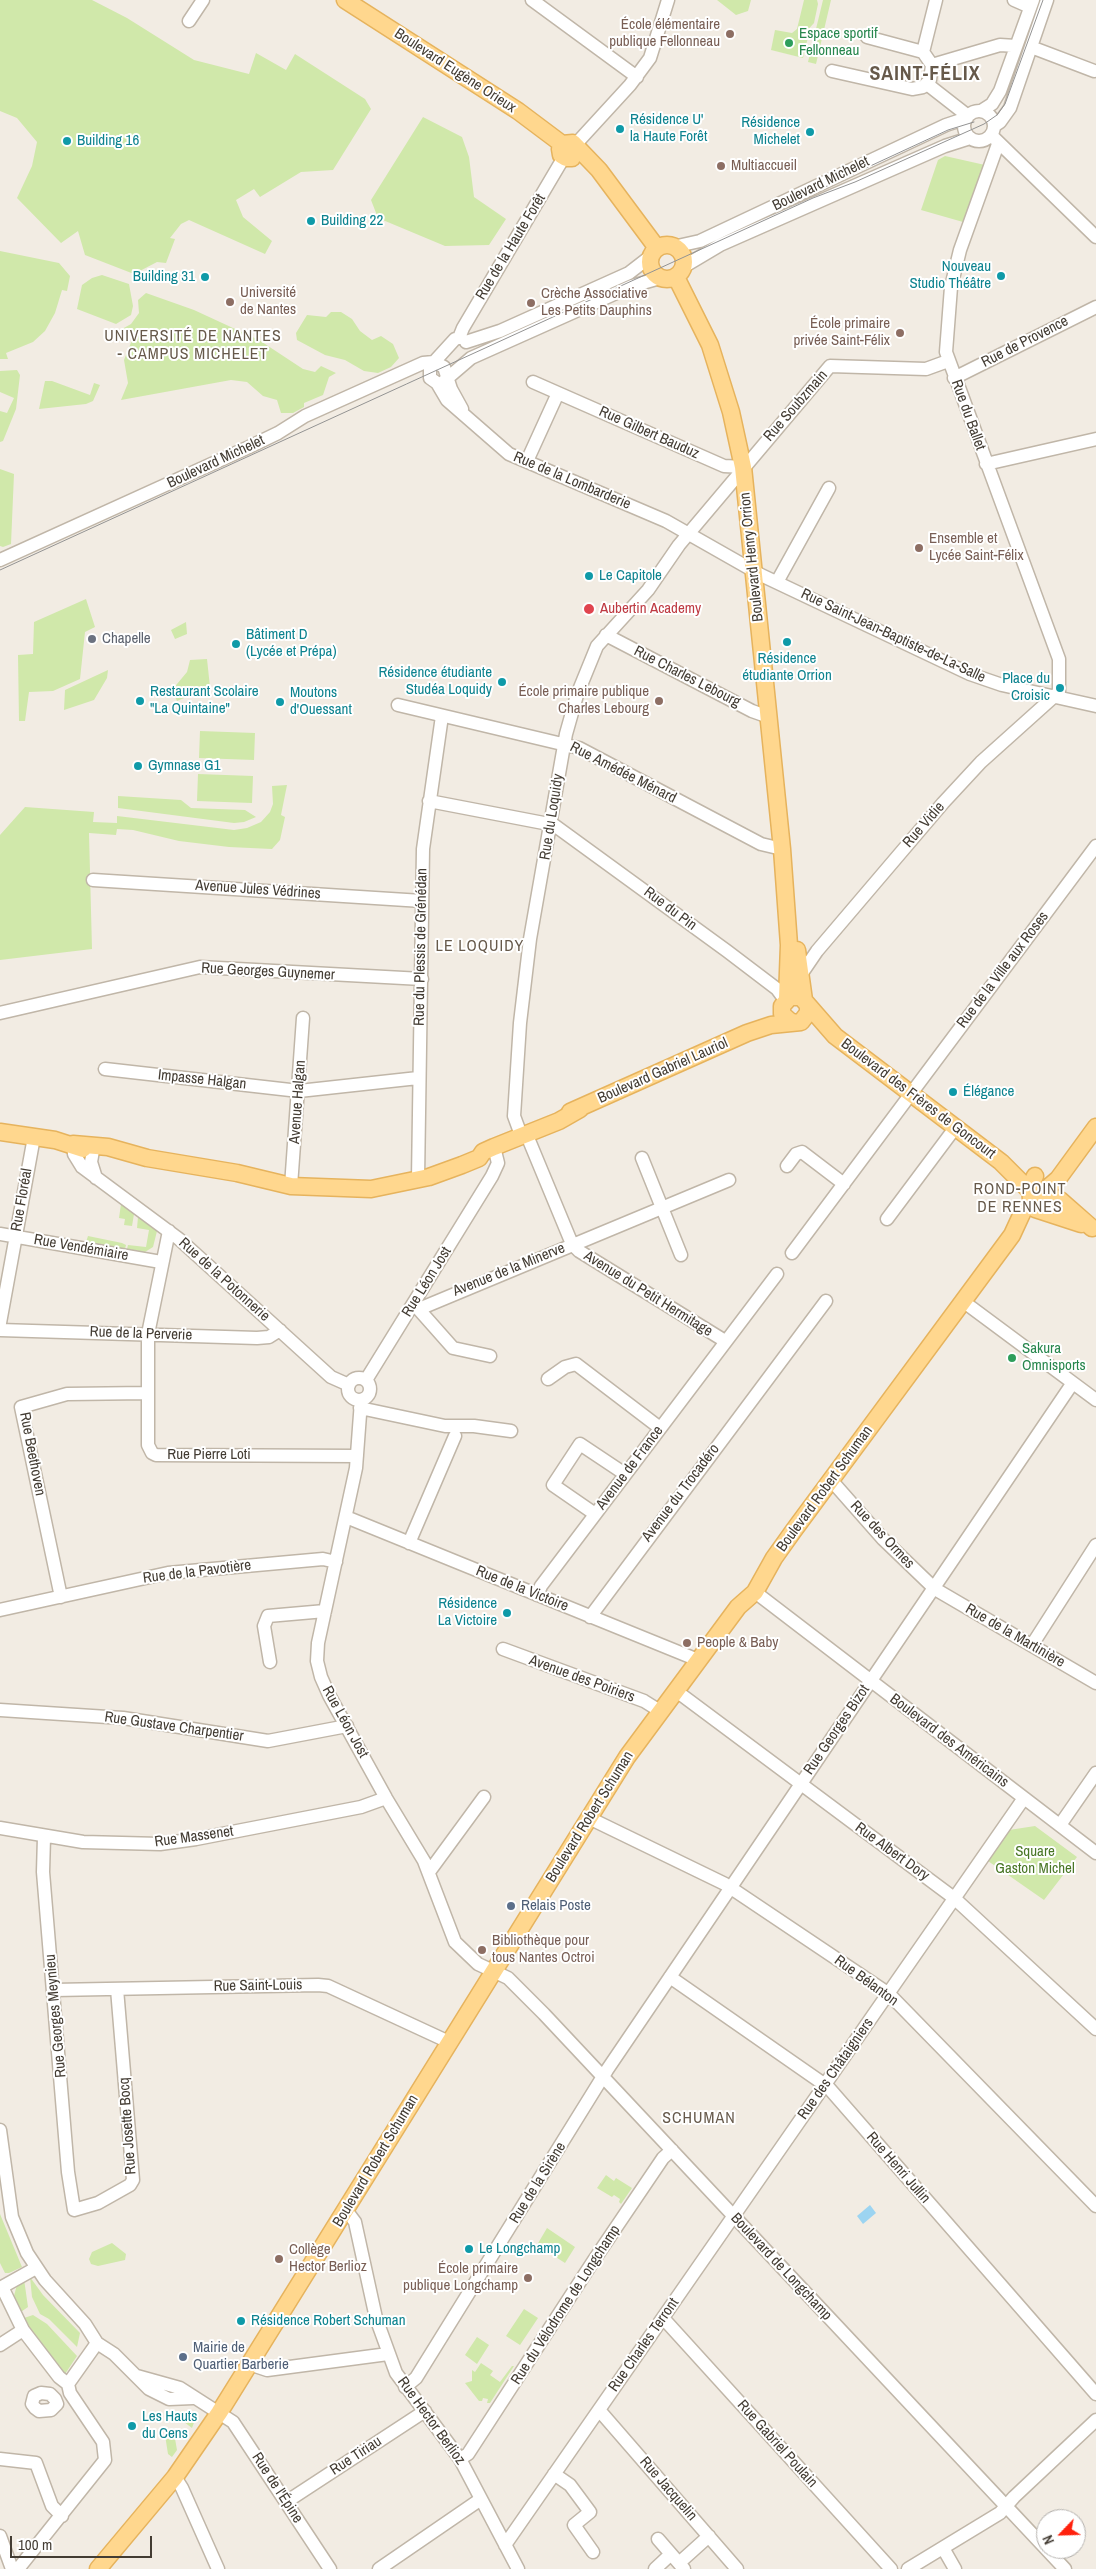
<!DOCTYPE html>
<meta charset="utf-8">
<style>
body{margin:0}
#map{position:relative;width:1096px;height:2569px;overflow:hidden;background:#f2ece3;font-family:"Archivo Narrow",sans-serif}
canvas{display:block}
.north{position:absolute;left:1036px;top:2509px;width:50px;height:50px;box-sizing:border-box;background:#fff;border:1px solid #b4b1ad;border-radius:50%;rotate:246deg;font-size:14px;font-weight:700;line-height:20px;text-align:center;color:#433c33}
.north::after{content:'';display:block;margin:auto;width:18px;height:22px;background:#ff210d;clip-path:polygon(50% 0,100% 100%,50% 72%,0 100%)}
.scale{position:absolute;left:10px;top:2536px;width:142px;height:22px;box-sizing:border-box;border:2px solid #433c33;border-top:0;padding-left:6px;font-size:15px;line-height:18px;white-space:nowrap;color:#433c33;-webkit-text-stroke:4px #fff;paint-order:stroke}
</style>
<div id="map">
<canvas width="1096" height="2569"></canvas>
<div class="north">N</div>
<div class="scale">100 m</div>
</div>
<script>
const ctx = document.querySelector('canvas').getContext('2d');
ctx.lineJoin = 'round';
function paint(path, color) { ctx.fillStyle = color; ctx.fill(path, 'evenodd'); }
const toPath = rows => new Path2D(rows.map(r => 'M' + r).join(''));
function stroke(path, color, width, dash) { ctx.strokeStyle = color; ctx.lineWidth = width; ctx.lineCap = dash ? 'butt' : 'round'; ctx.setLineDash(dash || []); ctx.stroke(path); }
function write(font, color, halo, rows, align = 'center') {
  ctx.font = font + ' "Archivo Narrow",sans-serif'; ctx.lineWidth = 4; ctx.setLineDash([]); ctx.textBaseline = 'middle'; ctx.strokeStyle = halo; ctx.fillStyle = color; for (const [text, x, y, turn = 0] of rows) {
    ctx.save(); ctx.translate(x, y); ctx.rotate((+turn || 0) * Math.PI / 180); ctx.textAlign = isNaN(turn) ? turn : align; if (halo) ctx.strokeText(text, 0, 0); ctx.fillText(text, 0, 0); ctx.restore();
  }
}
paint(toPath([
 [0,0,92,0,127,18,194,60,249,74,256,53,286,70,295,54,365,99,371,109,333,170,301,172,260,197,254,189,236,200,243,217,272,241,265,254,189,220,181,224,170,238,175,239,166,263,157,262,134,274,85,255,78,231,61,243,17,198,32,166,37,142,17,118,0,111],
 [717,0,751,0,748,11,736,15],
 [804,0,817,0,818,4,814,23,804,34,808,37,803,58,771,50,775,30,792,33,797,29],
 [823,0,831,0,816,64,808,62],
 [423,117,462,137,469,157,474,197,506,219,489,245,445,246,378,218,371,200],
 [945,156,985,165,963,222,921,210,938,160],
 [0,251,59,263,70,276,67,291,62,290,55,313,45,331,33,342,6,353,8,359,0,359],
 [102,275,129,284,133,306,131,315,116,324,77,309,82,285,92,278],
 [146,293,194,310,259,340,303,369,315,372,321,366,336,373,329,377,323,395,304,403,304,407,293,413,281,413,277,400,263,396,247,382,231,380,121,400,128,383,124,360,134,335,122,329,131,324,139,313,138,300],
 [331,312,341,312,352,319,360,331,372,340,381,336,393,344,399,358,391,367,378,373,364,371,345,360,325,355,297,340,296,333,307,315,326,317],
 [17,370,20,375,16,409,3,441,0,442,0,411,7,413,14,398,0,392,0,371],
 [45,381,52,381,90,395,94,383,100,385,93,401,86,404,39,409],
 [0,469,14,474,11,544,3,547,0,546],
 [86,599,95,627,85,632,80,679,53,691,29,692,25,721,19,721,18,655,33,654,34,622],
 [186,622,187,634,175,639,171,630],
 [207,659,210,687,177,701,172,690,187,672,190,660],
 [108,670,107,678,94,700,64,710,65,690],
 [200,731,255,733,254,760,199,758],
 [198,774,253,776,252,803,197,801],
 [287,785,281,815,285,817,280,840,272,849,229,847,179,841,133,830,117,829,116,835,89,833,92,949,0,960,0,835,25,807,94,812,93,822,117,823,117,816,234,830,247,828,261,822,270,812,273,804,272,786],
 [118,796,181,800,191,808,245,810,256,817,244,822,234,823,118,808],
 [121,1204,134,1214,132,1226,124,1225,125,1219,119,1218],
 [138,1217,157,1231,153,1247,145,1252,127,1249,128,1245,146,1247,149,1230,137,1228],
 [88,1236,122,1243,126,1245,125,1249,86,1242],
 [1035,1826,1077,1857,1044,1900,988,1861,1009,1830],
 [606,2175,614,2181,616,2178,632,2188,621,2204,619,2202,620,2199,614,2195,612,2197,597,2188],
 [0,2214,22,2267,9,2273,5,2273,0,2263],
 [547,2228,575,2247,565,2263,537,2245],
 [112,2243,126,2254,125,2260,98,2266,91,2264,89,2259,92,2252],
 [30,2277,43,2295,80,2333,77,2347,49,2319,40,2314,32,2297],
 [24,2279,28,2307,18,2314,12,2303,18,2281],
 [524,2309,538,2318,520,2345,506,2336],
 [33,2315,47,2324,77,2356,65,2374,61,2373,21,2319],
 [477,2337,489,2345,477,2364,465,2355],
 [481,2363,493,2371,490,2375,500,2382,512,2366,514,2366,490,2403,487,2403,488,2399,483,2398,482,2401,479,2401,465,2383,472,2381,472,2370,475,2372],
 [180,2411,189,2412,193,2415,195,2420,192,2428,180,2419],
 [174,2433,177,2450,172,2457,168,2454,165,2435]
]), '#d0e8aa');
paint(toPath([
 [870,2205,876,2213,863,2224,857,2216]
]), '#9cd4f1');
const minor = toPath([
 [532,0,637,77],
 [1014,0,1030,7],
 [189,21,203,0],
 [1031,47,1094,71],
 [923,52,936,0],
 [932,65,1000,45,1016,46],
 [832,71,912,89,923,87,930,80,932,65,923,52,867,37],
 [927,84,968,116],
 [981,111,992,104,1000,91,1033,0],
 '964 126a15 15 0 1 1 30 0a15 15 0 1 1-30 0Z',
 [994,126,1000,122,1010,108,1047,0],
 [991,135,1096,237],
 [575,145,630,85,650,58,668,0],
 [673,247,700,241,946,125,967,118],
 [683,267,720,245,945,146,970,138],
 [459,338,463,328,564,157],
 [466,342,500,331,629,273,651,256],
 [434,362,455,339,459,338],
 [430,364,430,378,437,383,447,400,509,454,666,521,761,575,970,674,1002,685,1096,706],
 [954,378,1096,307],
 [443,382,471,358,632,286,660,278],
 [533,382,558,393],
 [527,461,558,393,724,466,743,467],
 [986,464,1096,439],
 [0,560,249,447,278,433,305,416,423,363,434,362,444,367,451,389,462,409],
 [777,582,829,488],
 [606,635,752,711,769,717],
 [398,705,579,748,761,844,782,849],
 [429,801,554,825,727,951,777,989,785,1000],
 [93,880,422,901],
 [800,976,817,951,943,803,981,762,1059,692,1059,659,946,352,951,287,960,250,998,144],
 [0,1013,200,967,422,979],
 [105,1069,299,1091,418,1078],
 [526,1133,572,1244,579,1251,725,1341],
 [521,1135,514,1116,520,1023,530,939,566,734,577,695,597,646,648,590,679,545,830,366,926,369,948,361],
 [73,1144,74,1154,82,1167,179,1239,331,1377,349,1385],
 [94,1145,91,1162,96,1178],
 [642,1158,681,1255],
 [787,1166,796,1154,802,1152,844,1184],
 [418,1179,423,849,442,716],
 [291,1186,303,1018],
 [887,1219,955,1128],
 [169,1231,148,1334,148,1445,152,1453,156,1455,357,1456],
 [0,1234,161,1262],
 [792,1253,1096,846],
 [964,1302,1096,1400],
 [414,1304,453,1348,490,1356],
 [419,1309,729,1180],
 [0,1323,34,1137],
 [0,1330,257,1338,269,1337,280,1330],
 '348 1389a11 11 0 1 1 22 0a11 11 0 1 1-22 0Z',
 [548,1379,565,1367,576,1364,660,1428],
 [366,1380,492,1176,498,1163,494,1147],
 [361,1401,356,1468,318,1643,317,1661,321,1677,329,1695,386,1798,424,1861,455,1942,478,1964,508,1978,544,2014,1065,2569],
 [360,1408,445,1426,474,1426,511,1431],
 [831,1480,883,1539,935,1589,1096,1683],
 [595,1514,553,1485,580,1444,625,1474],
 [346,1517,698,1660],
 [409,1543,455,1436],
 [755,1592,1096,1853],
 [537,1595,541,1586,777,1274],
 [61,1597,21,1407,67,1394,147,1393],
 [0,1610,168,1573,323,1559,336,1562],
 [590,1617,826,1301],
 [1032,1645,1096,1545],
 [503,1649,644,1701,660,1711],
 [270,1662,264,1626,268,1616,325,1611],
 [675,1690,954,1898,1096,2029],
 [0,1710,123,1718,268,1741,347,1726],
 [589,1818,725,1884,889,1994,1096,2206],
 [1060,1825,1096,1773],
 [0,1828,83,1842,160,1844,196,1839,361,1807,386,1798],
 [44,1837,43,1872,68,2172,74,2210,98,2203,130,2185,133,2180,117,1989],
 [429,1872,484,1797],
 [670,1977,828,2087,1096,2394],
 [54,1990,318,1985,328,1986,449,2042],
 [0,2130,12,2217,27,2253,45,2280,85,2324,97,2343,114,2354,149,2389,169,2399,193,2398],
 [346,2210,355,2222,376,2318,396,2373,460,2459,518,2569],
 [36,2268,2,2287,23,2330,59,2377,68,2384],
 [663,2318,891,2569],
 [0,2345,23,2330],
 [249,2364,267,2370,388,2354],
 [137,2376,180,2388,233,2422,330,2569],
 [68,2384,97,2343],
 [405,2387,416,2378,607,2070,1072,1384],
 [41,2393,50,2394,55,2399,57,2404,51,2410,39,2411,35,2408,32,2404,34,2396,41,2393],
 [599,2410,737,2569],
 [0,2459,36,2463,52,2506,62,2516],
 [460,2459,468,2454,594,2260,663,2158,672,2150],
 [554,2474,570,2485,590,2512,574,2525,593,2552],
 [175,2477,182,2488,218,2569],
 [286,2502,425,2411],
 [0,2536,12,2569],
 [658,2539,671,2554],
 [505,2545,1024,1798],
 [943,2548,955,2569],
 [679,2563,709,2536],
 [18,2569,105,2460,103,2442,70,2393,68,2384],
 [379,2569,481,2499],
 [655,2569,671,2554,684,2569],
 [908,2569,1000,2513,1014,2497,1096,2420]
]);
const major = toPath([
 [345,0,518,111,562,144],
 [562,144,573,143,599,170,657,248],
 [562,144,560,149,561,155,566,158,572,158],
 '650 262a17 17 0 1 1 34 0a17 17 0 1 1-34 0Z',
 [676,277,710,345,731,412,743,467,782,849,789,945,787,998],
 [797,950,804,1000],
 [791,1022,782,1014,782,1006,790,997,801,997,835,1036,1001,1162,1030,1191,1044,1191,1058,1179,1096,1127],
 [570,1112,747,1033,771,1025,801,1022,808,1013,808,1006],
 [0,1132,55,1140,83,1149],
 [73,1144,108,1147,147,1158,237,1173,291,1186,371,1189,429,1177,462,1165,479,1158,483,1152,494,1147,559,1121,580,1109],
 [1035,1176,1030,1187,1031,1200,1035,1209,1081,1224],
 [98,2569,175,2477,219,2413,627,1757,738,1607,755,1592,774,1558,794,1530,1012,1235,1024,1209,1037,1198,1050,1196,1060,1200,1092,1228]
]);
stroke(minor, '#c0b6a8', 15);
stroke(major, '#e6b35d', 19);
stroke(minor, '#fff', 12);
stroke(major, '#ffd78e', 16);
stroke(toPath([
 [825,187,948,130,974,122],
 [0,570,813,198,855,182,984,124,997,115,1005,104,1043,0]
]), '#939393', 1);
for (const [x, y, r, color] of [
 [730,34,5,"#8d6e63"],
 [789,43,5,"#2e9e5b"],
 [620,129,5,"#0f9aa8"],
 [810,132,5,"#0f9aa8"],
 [67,141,5,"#0f9aa8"],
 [721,166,5,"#8d6e63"],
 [311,221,5,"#0f9aa8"],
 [1001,276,5,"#0f9aa8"],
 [205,277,5,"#0f9aa8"],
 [230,302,5,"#8d6e63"],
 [531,303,5,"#8d6e63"],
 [900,333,5,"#8d6e63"],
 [919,548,5,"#8d6e63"],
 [589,576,5,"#0f9aa8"],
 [589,609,6,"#e0444e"],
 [92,639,5,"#6b7280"],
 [787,642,5,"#0f9aa8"],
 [236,644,5,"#0f9aa8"],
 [502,682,5,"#0f9aa8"],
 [1060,688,5,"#0f9aa8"],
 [140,701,5,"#0f9aa8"],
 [659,701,5,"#8d6e63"],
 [280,702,5,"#0f9aa8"],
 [138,766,5,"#0f9aa8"],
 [953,1092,5,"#0f9aa8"],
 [1012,1358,5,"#2e9e5b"],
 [507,1613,5,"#0f9aa8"],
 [687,1643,5,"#8d6e63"],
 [511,1906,5,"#5c6f8a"],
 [482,1950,5,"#8d6e63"],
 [469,2249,5,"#0f9aa8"],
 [279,2259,5,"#8d6e63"],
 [528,2278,5,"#8d6e63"],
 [241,2321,5,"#0f9aa8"],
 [183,2357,5,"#5c6f8a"],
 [132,2426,5,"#0f9aa8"]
]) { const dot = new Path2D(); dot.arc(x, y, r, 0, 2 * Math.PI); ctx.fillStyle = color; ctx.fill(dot); stroke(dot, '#fff', 2); }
write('15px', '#785e54', '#fff', [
 ["École élémentaire",720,25,"right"],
 ["publique Fellonneau",720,42,"right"],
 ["Multiaccueil",731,166],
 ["Université",240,293],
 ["de Nantes",240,310],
 ["Crèche Associative",541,294],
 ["Les Petits Dauphins",541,311],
 ["École primaire",890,324,"right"],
 ["privée Saint-Félix",890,341,"right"],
 ["Ensemble et",929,539],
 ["Lycée Saint-Félix",929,556],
 ["École primaire publique",649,692,"right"],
 ["Charles Lebourg",649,709,"right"],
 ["People & Baby",697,1643],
 ["Bibliothèque pour",492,1941],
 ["tous Nantes Octroi",492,1958],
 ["Collège",289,2250],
 ["Hector Berlioz",289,2267],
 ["École primaire",518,2269,"right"],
 ["publique Longchamp",518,2286,"right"]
], 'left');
write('15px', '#27864d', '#fff', [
 ["Espace sportif",799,34],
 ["Fellonneau",799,51],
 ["Sakura",1022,1349],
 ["Omnisports",1022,1366]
], 'left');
write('15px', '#433c33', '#fff', [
 ["Boulevard Eugène Orieux",455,71,33],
 ["Boulevard Michelet",821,184,-26],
 ["Rue de la Haute Forêt",511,247,-59],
 ["Rue de Provence",1025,342,-27],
 ["Rue Soubzmain",796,406,-49],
 ["Rue du Ballet",968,415,70],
 ["Rue Gilbert Bauduz",649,433,24],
 ["Boulevard Michelet",216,462,-25],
 ["Rue de la Lombarderie",572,481,23],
 ["Boulevard Henry Orrion",752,557,-96],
 ["Rue Saint-Jean-Baptiste-de-La-Salle",893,636,25],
 ["Rue Charles Lebourg",687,677,27],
 ["Rue Amédée Ménard",623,773,27],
 ["Rue du Loquidy",552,817,-81],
 ["Rue Vidie",924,825,-49],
 ["Avenue Jules Védrines",258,890,4],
 ["Rue du Pin",670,909,37],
 ["Rue du Plessis de Grénédan",421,947,-89],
 ["Rue de la Ville aux Roses",1003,970,-53],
 ["Rue Georges Guynemer",268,972,3],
 ["Boulevard Gabriel Lauriol",663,1071,-24],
 ["Impasse Halgan",202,1080,6],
 ["Boulevard des Frères de Goncourt",918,1099,37],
 ["Avenue Halgan",298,1102,-86],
 ["Rue Floréal",22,1200,-80],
 ["Rue Vendémiaire",81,1248,10],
 ["Avenue de la Minerve",509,1270,-22],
 ["Rue de la Potonnerie",224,1280,42],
 ["Rue Léon Jost",427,1282,-58],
 ["Avenue du Petit Hermitage",648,1294,32],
 ["Rue de la Perverie",141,1334,2],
 ["Rue Beethoven",32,1454,79],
 ["Rue Pierre Loti",209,1455],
 ["Avenue de France",630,1468,-53],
 ["Boulevard Robert Schuman",825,1489,-54],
 ["Avenue du Trocadéro",681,1493,-53],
 ["Rue des Ormes",882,1535,47],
 ["Rue de la Pavotière",197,1572,-7],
 ["Rue de la Victoire",522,1589,22],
 ["Rue de la Martinière",1015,1636,30],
 ["Avenue des Poiriers",582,1679,20],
 ["Rue Léon Jost",345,1722,61],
 ["Rue Gustave Charpentier",174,1727,8],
 ["Rue Georges Bizot",837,1730,-56],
 ["Boulevard des Américains",949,1741,37],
 ["Boulevard Robert Schuman",590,1817,-58],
 ["Rue Massenet",194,1837,-8],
 ["Rue Albert Dory",892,1852,36],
 ["Rue Bélanton",866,1981,36],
 ["Rue Saint-Louis",258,1986,-1],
 ["Rue Georges Meynieu",56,2016,-95],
 ["Rue des Châtaigniers",836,2069,-55],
 ["Rue Josette Bocq",128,2126,-94],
 ["Boulevard Robert Schuman",376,2161,-59],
 ["Rue Henri Jullin",898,2168,49],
 ["Rue de la Sirène",538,2183,-58],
 ["Boulevard de Longchamp",781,2267,47],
 ["Rue du Vélodrome de Longchamp",566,2305,-57],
 ["Rue Charles Terront",644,2345,-55],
 ["Rue Hector Berlioz",431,2421,54],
 ["Rue Gabriel Poulain",777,2444,48],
 ["Rue Tiriau",356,2456,-33],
 ["Rue de l'Épine",277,2488,57],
 ["Rue Jacquelin",668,2489,49]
]);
write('15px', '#0d838f', '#fff', [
 ["Résidence U'",630,120],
 ["la Haute Forêt",630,137],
 ["Résidence",800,123,"right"],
 ["Michelet",800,140,"right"],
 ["Building 16",77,141],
 ["Building 22",321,221],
 ["Nouveau",991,267,"right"],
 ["Studio Théâtre",991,284,"right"],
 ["Building 31",195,277,"right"],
 ["Le Capitole",599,576],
 ["Bâtiment D",246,635],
 ["(Lycée et Prépa)",246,652],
 ["Résidence",787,659,"center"],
 ["étudiante Orrion",787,676,"center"],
 ["Résidence étudiante",492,673,"right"],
 ["Studéa Loquidy",492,690,"right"],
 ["Place du",1050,679,"right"],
 ["Croisic",1050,696,"right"],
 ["Restaurant Scolaire",150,692],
 ["\"La Quintaine\"",150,709],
 ["Moutons",290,693],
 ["d'Ouessant",290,710],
 ["Gymnase G1",148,766],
 ["Élégance",963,1092],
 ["Résidence",497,1604,"right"],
 ["La Victoire",497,1621,"right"],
 ["Le Longchamp",479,2249],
 ["Résidence Robert Schuman",251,2321],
 ["Les Hauts",142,2417],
 ["du Cens",142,2434]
], 'left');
write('15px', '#be3a42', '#fff', [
 ["Aubertin Academy",600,609]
], 'left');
write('15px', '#5b616d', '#fff', [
 ["Chapelle",102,639]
], 'left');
write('15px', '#497626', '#fff', [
 ["Square",1035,1852],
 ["Gaston Michel",1035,1869]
]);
write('15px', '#4e5e75', '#fff', [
 ["Relais Poste",521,1906],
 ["Mairie de",193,2348],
 ["Quartier Barberie",193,2365]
], 'left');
ctx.letterSpacing = '1px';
write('16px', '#66594a', '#fff', [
 ["UNIVERSITÉ DE NANTES",193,337],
 ["- CAMPUS MICHELET",193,355],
 ["LE LOQUIDY",480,947],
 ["ROND-POINT",1020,1190],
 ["DE RENNES",1020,1208],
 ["SCHUMAN",699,2119]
]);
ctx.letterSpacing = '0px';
ctx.letterSpacing = '1px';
write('bold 20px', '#66594a', '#fff', [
 ["SAINT-FÉLIX",925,75]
]);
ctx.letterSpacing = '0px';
</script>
